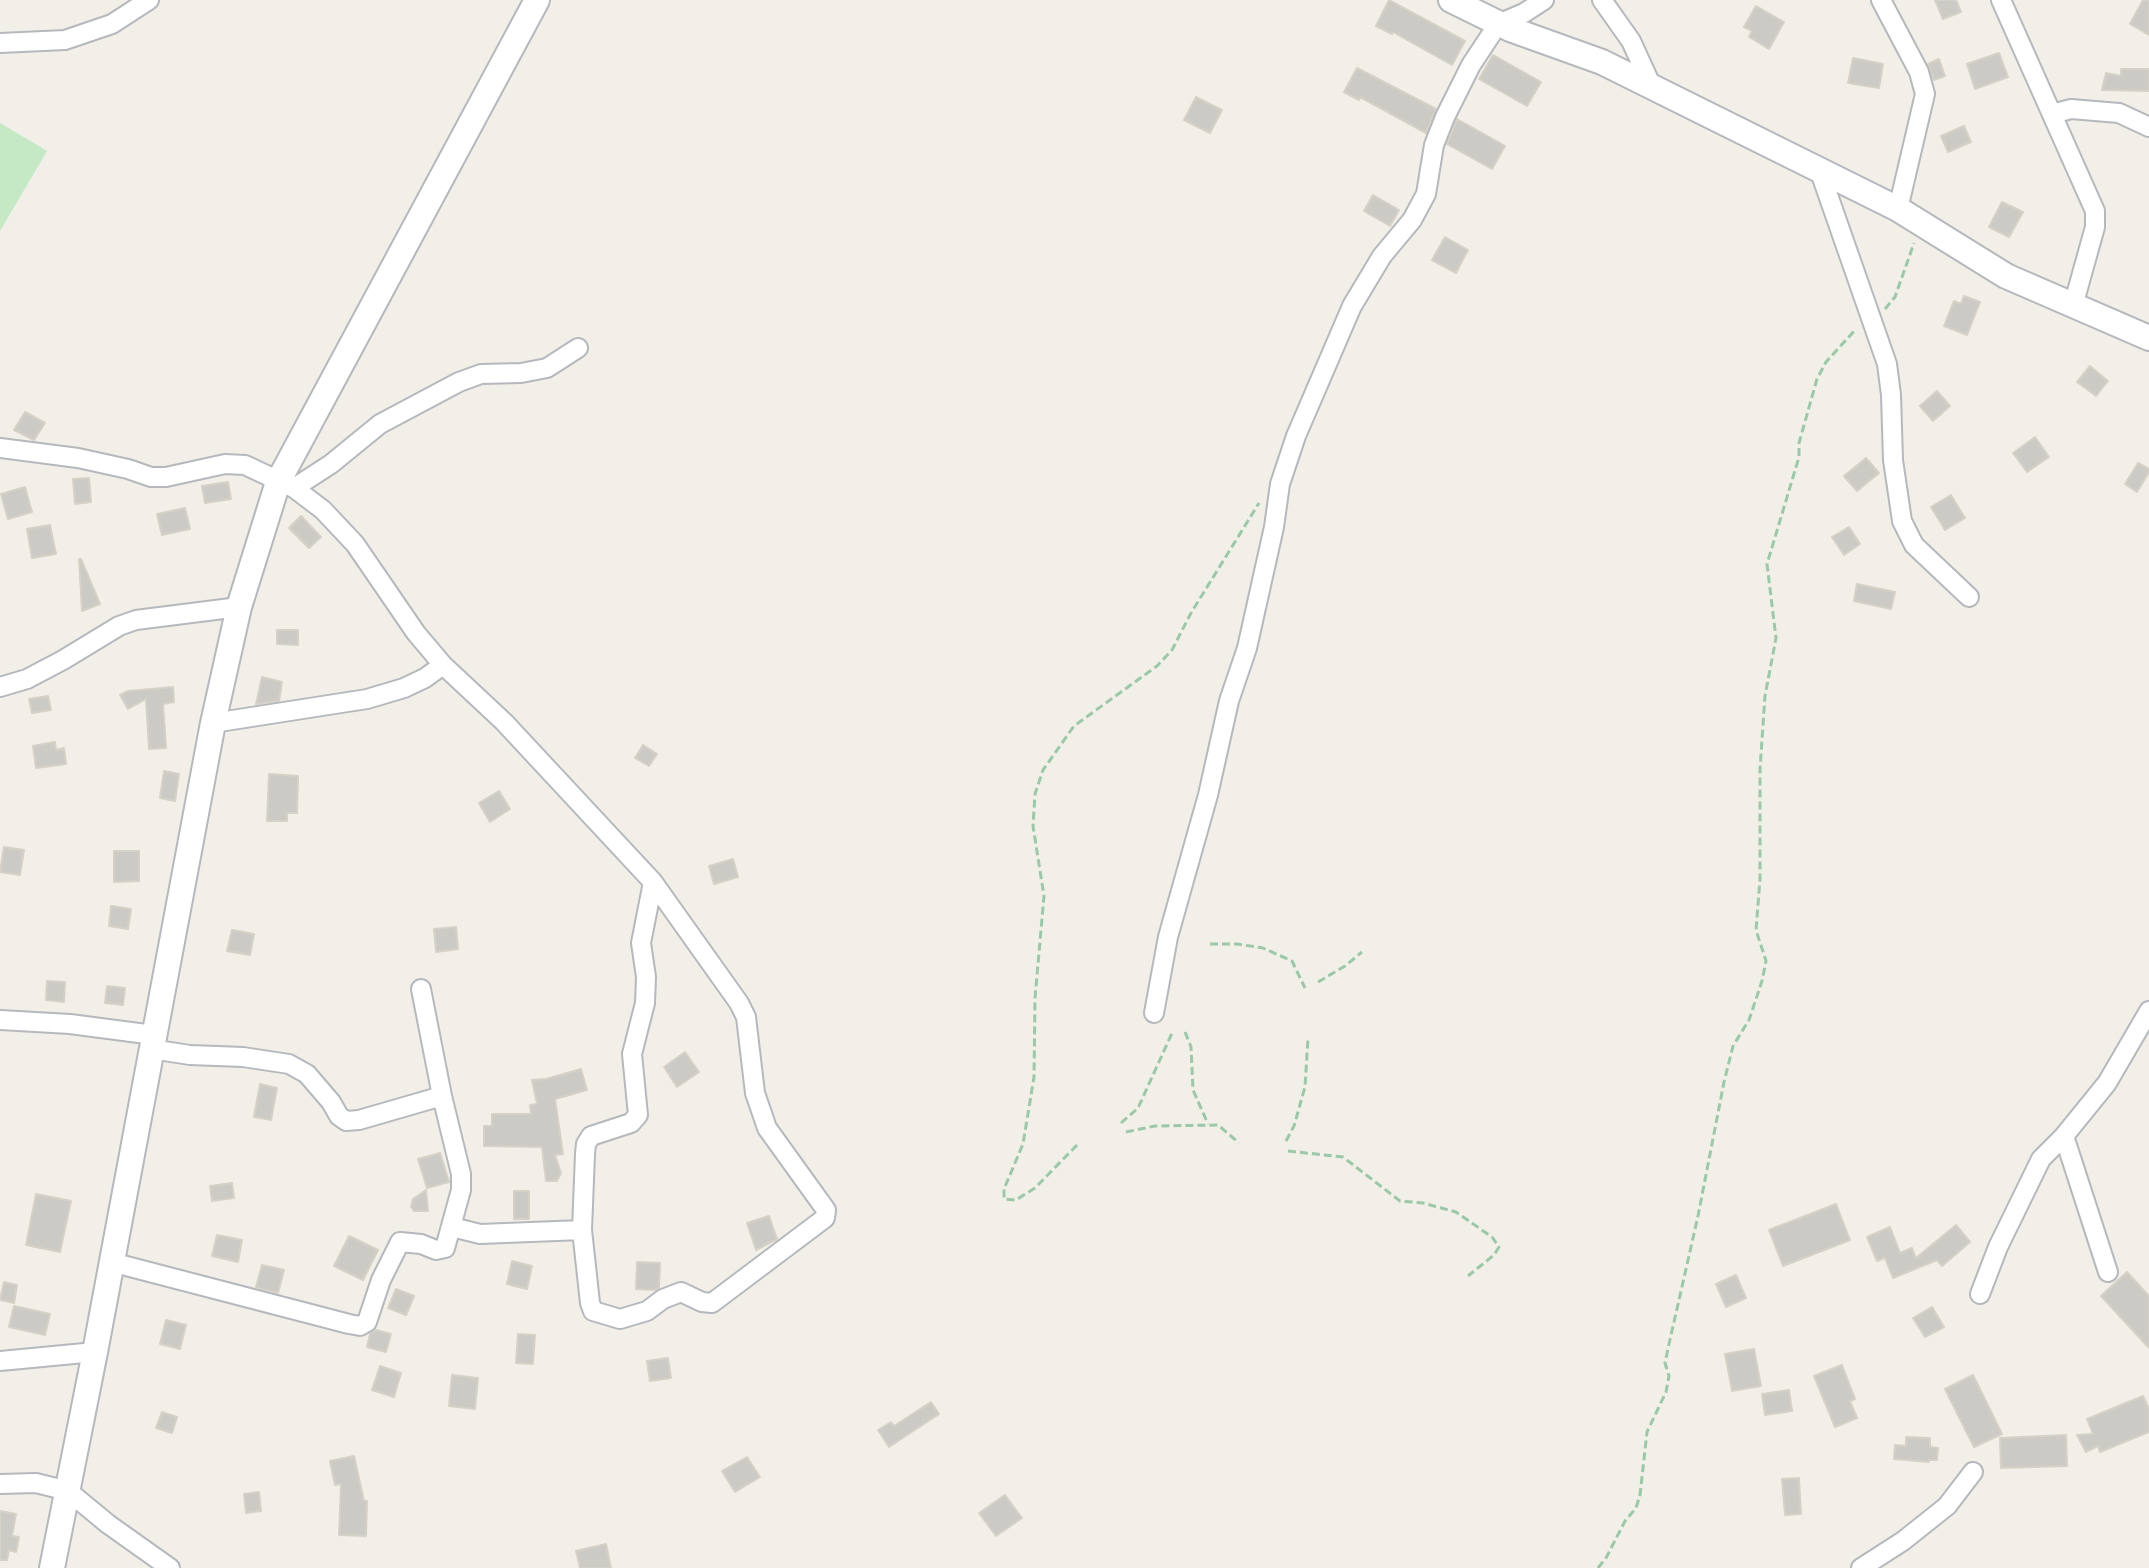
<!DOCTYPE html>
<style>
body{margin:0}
canvas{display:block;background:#f1efe8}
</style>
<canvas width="2149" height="1568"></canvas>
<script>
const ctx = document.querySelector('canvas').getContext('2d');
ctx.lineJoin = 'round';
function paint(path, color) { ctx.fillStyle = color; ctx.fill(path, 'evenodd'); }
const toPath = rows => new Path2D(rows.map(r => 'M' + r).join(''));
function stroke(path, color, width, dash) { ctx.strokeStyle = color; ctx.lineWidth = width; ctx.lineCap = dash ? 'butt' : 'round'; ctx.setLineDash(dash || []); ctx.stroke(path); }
paint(toPath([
 [0,123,47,151,0,231]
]), '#c5e8c5');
const building = toPath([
 [1389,0,1465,41,1452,65,1393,32,1392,34,1376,26,1389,0],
 [1935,0,1956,0,1961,12,1943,19,1935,0],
 [2143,0,2149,0,2149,35,2130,24,2143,0],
 [1756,6,1784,22,1769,49,1749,37,1752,31,1744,27,1756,6],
 [1999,53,2008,77,1975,89,1967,64,1999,53],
 [1493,55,1541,82,1527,106,1479,79,1493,55],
 [1853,58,1883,64,1879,88,1848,83,1853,58],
 [1939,59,1945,76,1934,80,1928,64,1939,59],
 [1357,68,1436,109,1426,133,1360,97,1359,100,1344,92,1357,68],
 [2121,69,2149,69,2149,91,2102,90,2106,73,2121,76,2121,69],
 [1196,97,1222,110,1210,133,1184,120,1196,97],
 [1457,119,1505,146,1492,169,1447,144,1457,119],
 [1964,126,1971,142,1948,152,1941,136,1964,126],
 [1373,195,1399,210,1390,226,1364,211,1373,195],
 [2002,202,2023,212,2009,237,1989,227,2002,202],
 [1445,237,1468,250,1456,273,1432,260,1445,237],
 [1964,296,1980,302,1967,335,1944,326,1954,301,1961,304,1964,296],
 [2090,366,2108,381,2096,396,2077,382,2090,366],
 [1937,391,1950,406,1933,421,1920,406,1937,391],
 [25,412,45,423,34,440,14,430,25,412],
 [2035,437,2049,457,2027,472,2013,453,2035,437],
 [1866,458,1879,473,1857,491,1844,476,1866,458],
 [2138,463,2149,469,2149,472,2137,492,2125,484,2138,463],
 [89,478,91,502,75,504,73,479,89,478],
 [228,482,231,499,205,503,202,486,228,482],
 [25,487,32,512,8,519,1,494,25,487],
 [1951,495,1965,518,1945,530,1931,507,1951,495],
 [185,508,190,529,162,535,157,514,185,508],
 [301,516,321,537,309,548,289,528,301,516],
 [50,525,56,554,32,558,27,529,50,525],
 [1849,527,1860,544,1844,555,1832,537,1849,527],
 [79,559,81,559,100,604,82,611,79,559],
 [1857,584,1895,592,1891,609,1854,601,1857,584],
 [277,630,298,630,298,645,277,644,277,630],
 [262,677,282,682,279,701,256,704,262,677],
 [173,687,174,702,163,704,166,748,149,749,146,699,128,709,120,695,128,691,173,687],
 [48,696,51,710,32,713,29,699,48,696],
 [55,742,56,750,64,748,66,764,36,768,33,746,55,742],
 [643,745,657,754,649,766,635,758,643,745],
 [164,771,179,774,175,801,160,798,164,771],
 [269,774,298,776,297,813,287,813,287,821,267,821,269,774],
 [499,791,510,809,490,822,479,803,499,791],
 [4,847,24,850,20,875,0,872,4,847],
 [114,851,139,851,139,881,114,882,114,851],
 [733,859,738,877,714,884,709,866,733,859],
 [111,906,131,909,128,929,109,926,111,906],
 [456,927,458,949,436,952,434,929,456,927],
 [232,930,254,934,250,955,227,951,232,930],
 [47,981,65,982,64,1002,46,1000,47,981],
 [107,986,125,988,123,1005,105,1003,107,986],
 [685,1052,699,1072,677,1087,664,1067,685,1052],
 [581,1069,587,1090,555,1099,563,1154,555,1155,561,1173,557,1181,546,1181,542,1147,484,1146,484,1126,492,1126,492,1114,531,1114,530,1105,537,1104,532,1080,546,1079,581,1069],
 [260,1084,277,1088,271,1120,254,1117,260,1084],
 [440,1153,449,1182,427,1188,418,1159,440,1153],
 [232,1183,234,1198,212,1201,210,1186,232,1183],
 [426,1190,428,1211,414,1211,411,1207,413,1199,426,1190],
 [514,1191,529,1191,529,1219,514,1219,514,1191],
 [36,1194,71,1201,60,1252,26,1245,36,1194],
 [1836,1204,1850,1240,1783,1266,1769,1230,1836,1204],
 [769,1216,777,1239,756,1250,747,1223,769,1216],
 [1956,1225,1970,1242,1942,1266,1937,1260,1893,1278,1885,1258,1877,1261,1867,1237,1890,1227,1900,1253,1912,1248,1916,1258,1956,1225],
 [217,1235,242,1240,238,1262,212,1256,217,1235],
 [349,1236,378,1250,363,1280,334,1266,349,1236],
 [512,1261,532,1266,527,1289,507,1284,512,1261],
 [637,1262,660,1263,659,1288,655,1290,636,1289,637,1262],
 [262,1265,284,1270,278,1293,256,1287,262,1265],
 [2127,1272,2149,1296,2149,1348,2101,1296,2127,1272],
 [1736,1275,1746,1298,1726,1307,1716,1284,1736,1275],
 [4,1282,17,1285,14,1303,0,1300,4,1282],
 [396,1289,414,1296,406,1315,388,1308,396,1289],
 [14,1306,50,1314,45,1335,9,1327,14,1306],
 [1932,1307,1944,1327,1925,1337,1913,1318,1932,1307],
 [166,1320,186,1325,180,1349,160,1344,166,1320],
 [376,1330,391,1334,386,1352,367,1347,370,1334,376,1330],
 [518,1334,535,1335,533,1364,516,1363,518,1334],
 [1754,1349,1761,1386,1732,1391,1725,1354,1754,1349],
 [668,1358,671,1378,650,1381,647,1361,668,1358],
 [1842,1365,1855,1399,1850,1401,1857,1418,1835,1427,1814,1376,1842,1365],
 [380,1366,401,1373,394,1397,372,1390,380,1366],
 [452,1375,478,1378,475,1409,449,1406,452,1375],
 [1973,1375,2002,1434,1974,1447,1945,1389,1973,1375],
 [1789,1390,1792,1411,1765,1415,1762,1394,1789,1390],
 [2143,1396,2149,1409,2149,1432,2100,1452,2098,1446,2086,1452,2077,1435,2093,1434,2087,1419,2143,1396],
 [931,1402,939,1414,889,1447,878,1430,891,1422,894,1426,931,1402],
 [162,1412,177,1417,172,1433,156,1428,162,1412],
 [2066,1435,2067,1466,2001,1468,2000,1438,2066,1435],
 [1906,1437,1930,1438,1930,1447,1938,1448,1937,1460,1929,1460,1929,1462,1894,1459,1895,1445,1906,1446,1906,1437],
 [354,1456,364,1501,367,1501,366,1536,339,1535,341,1484,335,1485,330,1461,354,1456],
 [747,1457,760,1477,735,1492,722,1471,747,1457],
 [1799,1478,1801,1514,1785,1515,1782,1479,1799,1478],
 [259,1492,261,1511,246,1513,244,1494,259,1492],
 [1005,1495,1022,1518,996,1536,979,1513,1005,1495],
 [0,1511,16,1514,12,1536,19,1537,16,1552,9,1550,7,1560,0,1560,0,1511],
 [606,1544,611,1568,580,1568,576,1551,606,1544]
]);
paint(building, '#cccac5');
stroke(building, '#d6d1c6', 2);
const minor = toPath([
 [1602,0,1631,41,1653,89],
 [1881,0,1919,72,1925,94,1898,209],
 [2001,0,2095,211,2095,227,2073,306],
 [0,43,65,40,112,24,149,0],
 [2052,114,2071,109,2119,113,2149,127],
 [1820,172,1887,364,1891,395,1893,460,1902,521,1914,545,1969,597],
 [0,448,78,458,128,469,151,477,166,477,225,464,245,465,294,488,323,510,355,544,416,633,443,665,504,722,653,882,739,1003,746,1017,755,1093,767,1128,826,1210,825,1218,712,1303,702,1302,681,1292,663,1299,647,1311,620,1319,593,1311,590,1303,582,1230,585,1154,586,1144,591,1136,631,1123,638,1115,632,1054,645,1003,646,977,641,943,653,882],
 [294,488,331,464,380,424,459,382,481,374,521,373,547,368,578,348],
 [0,687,27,679,63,660,119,626,136,620,239,607],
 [213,723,367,699,404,688,425,678,443,665],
 [1154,1013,1168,937,1208,795,1229,701,1247,648,1274,527,1280,484,1296,436,1352,306,1382,256,1412,220,1426,194,1434,145,1445,117,1471,65,1498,24,1524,13,1544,0],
 [0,1020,70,1024,154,1035],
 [151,1049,190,1055,243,1057,289,1064,307,1074,331,1102,339,1116,346,1121,359,1120,442,1096],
 [2064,1136,2108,1272],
 [452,1227,480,1234,582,1230],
 [111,1262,349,1324,360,1326,367,1322,381,1280,400,1242,421,1244,436,1250,445,1248,461,1190,461,1174,442,1096,421,989],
 [1980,1294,1998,1247,2041,1159,2064,1136,2107,1083,2149,1011],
 [0,1361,95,1352],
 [0,1484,36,1483,68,1491,108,1524,170,1568],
 [1861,1568,1903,1541,1947,1506,1973,1472]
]);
const tertiary = toPath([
 [1451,0,1510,29,1602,62,1898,209,2006,276,2149,338],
 [52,1568,95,1352,213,723,239,607,278,482,537,0]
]);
stroke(minor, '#b5b8bc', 22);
stroke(tertiary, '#b5b8bc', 28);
stroke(toPath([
 [1885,309,1895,297,1914,243],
 [1210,944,1237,944,1263,948,1292,961,1305,988],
 [1318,982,1345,966,1362,952],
 [1185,1032,1191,1047,1193,1090,1208,1124],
 [1121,1123,1138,1108,1173,1031],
 [1126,1132,1155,1126,1218,1125,1239,1143],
 [1286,1141,1294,1126,1305,1087,1308,1038],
 [1077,1145,1035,1188,1016,1200,1004,1199,1004,1189,1023,1144,1034,1077,1035,998,1044,896,1033,826,1035,794,1043,770,1074,726,1157,666,1172,650,1191,613,1259,503],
 [1288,1151,1343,1157,1400,1201,1423,1203,1456,1212,1492,1237,1499,1247,1494,1255,1468,1276],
 [1598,1568,1606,1558,1625,1521,1636,1508,1640,1495,1647,1432,1666,1392,1669,1376,1665,1363,1669,1344,1698,1216,1724,1082,1733,1046,1749,1020,1762,981,1766,961,1756,930,1760,879,1760,769,1765,696,1776,638,1767,564,1799,457,1799,443,1817,379,1826,362,1856,329]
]), '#9cc7a9', 3, [8, 4]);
stroke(minor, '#fff', 18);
stroke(tertiary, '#fff', 24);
</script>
